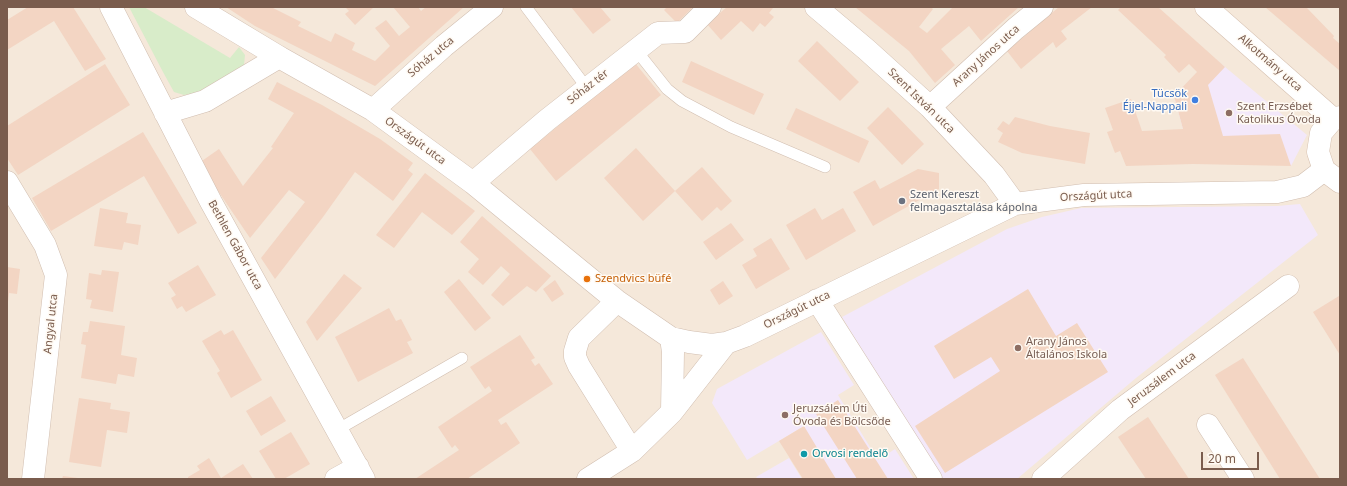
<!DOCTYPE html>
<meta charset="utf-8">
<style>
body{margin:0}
#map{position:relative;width:1347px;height:486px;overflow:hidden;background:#fdf6ec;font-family:"Noto Sans",sans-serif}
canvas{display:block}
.frame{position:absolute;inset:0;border:8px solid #7a5c4d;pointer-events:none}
.scale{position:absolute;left:1201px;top:452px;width:58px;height:18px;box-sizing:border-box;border:2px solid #7a5c4d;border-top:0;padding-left:5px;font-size:12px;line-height:14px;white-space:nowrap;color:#7a5c4d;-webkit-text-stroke:3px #fffaf3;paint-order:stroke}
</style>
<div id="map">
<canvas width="1347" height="486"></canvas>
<div class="frame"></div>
<div class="scale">20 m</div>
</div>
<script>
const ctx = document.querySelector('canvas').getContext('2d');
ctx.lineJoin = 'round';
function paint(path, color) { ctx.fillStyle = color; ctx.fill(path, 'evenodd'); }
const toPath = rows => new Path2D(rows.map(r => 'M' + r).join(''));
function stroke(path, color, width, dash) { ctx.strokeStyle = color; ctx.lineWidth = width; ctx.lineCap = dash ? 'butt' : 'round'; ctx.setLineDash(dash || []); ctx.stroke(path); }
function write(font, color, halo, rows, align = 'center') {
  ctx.font = font + ' "Noto Sans",sans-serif'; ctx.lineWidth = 3; ctx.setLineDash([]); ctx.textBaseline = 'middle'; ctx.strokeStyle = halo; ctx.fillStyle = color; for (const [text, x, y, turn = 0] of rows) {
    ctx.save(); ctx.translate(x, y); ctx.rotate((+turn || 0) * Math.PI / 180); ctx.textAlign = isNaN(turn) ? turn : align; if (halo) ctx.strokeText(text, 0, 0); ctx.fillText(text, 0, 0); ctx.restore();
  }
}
paint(toPath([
 [7,7,1340,7,1340,479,7,479]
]), '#f5e8da');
paint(toPath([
 [1213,57,1307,135,1291,166,1183,129,1174,96],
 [1300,204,1318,235,1136,378,1017,479,940,479,842,317,1007,229,1042,217,1081,208,1277,206],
 [821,332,854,385,838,395,878,460,895,449,914,479,807,479,804,426,747,460,712,403,717,389],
 [789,458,802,479,758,479,756,477]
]), '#f3e8fa');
paint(toPath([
 [129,7,144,7,230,58,239,47,245,55,244,65,197,93,184,95,174,92,163,72]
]), '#d8ecc9');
paint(toPath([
 [28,7,73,7,106,59,85,71,54,21,7,50,7,20],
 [226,7,271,7,301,22,298,26,331,42,335,33,355,43,352,50,375,61,390,46,375,28,386,20,399,36,410,27,393,7,418,7,421,11,426,7,464,7,375,86,255,26],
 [345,7,374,7,355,25,345,14,349,11],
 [571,7,600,7,611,20,593,34],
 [667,7,693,7,677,23,664,10],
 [727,7,772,7,773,8,769,13,774,17,765,27,760,23,753,32,741,21,721,40,707,24],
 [855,7,931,7,933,9,919,27,927,33,953,7,1019,7,981,41,969,26,941,49,955,65,935,83,909,51],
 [1059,7,1092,7,1061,31,1067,39,1056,48,1053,42,1021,69,1007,51],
 [1121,7,1158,7,1225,67,1208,85,1223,136,1280,134,1291,166,1193,164,1126,166,1120,151,1115,153,1107,132,1113,130,1105,108,1131,99,1142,131,1183,129,1174,96,1197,72,1189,64,1179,73,1164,57,1166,55,1118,10],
 [1265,7,1306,7,1334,36,1333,38,1340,44,1340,71],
 [817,41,859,82,840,101,798,61],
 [691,61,764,94,754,115,682,82],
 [635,63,661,95,556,181,530,149],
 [105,64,130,105,18,175,7,158,7,126],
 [277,82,322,105,380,139,413,163,408,170,413,174,393,201,355,172,323,217,275,279,261,258,305,202,289,190,250,238,199,163,219,149,243,186,273,148,271,147,294,113,268,99],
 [888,107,924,144,902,165,867,128],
 [796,108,869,141,859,163,786,129],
 [1015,117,1050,126,1090,133,1085,164,1022,153,998,142,1003,133,997,129,1003,121,1009,125],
 [143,132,197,223,178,234,144,176,51,231,32,198],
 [636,148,675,191,643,221,604,178],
 [702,167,732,201,721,211,717,207,702,221,675,191],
 [918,169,939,173,939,189,873,226,853,192,875,180,880,189],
 [425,173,475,211,452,235,422,212,394,248,376,235],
 [100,208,128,213,126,223,141,225,138,245,124,242,122,250,94,246],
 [815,208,822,220,843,208,856,231,806,260,786,225],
 [482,216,551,276,536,292,527,286,503,306,491,295,510,274,501,266,483,285,468,272,479,259,460,242],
 [731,223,744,240,716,260,703,242],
 [771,238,790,269,756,289,742,265,757,256,753,249],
 [198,265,216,295,186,312,182,306,177,309,171,298,176,295,168,283],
 [7,267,20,269,17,294,9,293,8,302],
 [102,270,119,272,113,312,90,308,92,300,86,299,89,273,101,275],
 [344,274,362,288,317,341,306,322],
 [459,279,491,318,475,331,444,292],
 [555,280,564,294,552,302,543,289],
 [723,281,733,296,719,305,710,290],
 [1028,289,1056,336,1077,323,1108,372,945,473,915,426,1000,371,991,357,954,379,934,346],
 [1339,296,1340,297,1340,355,1313,312],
 [389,308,396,321,401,319,412,340,407,342,413,353,358,382,335,337],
 [90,321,125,326,121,355,137,358,134,377,118,374,116,384,81,378,86,345,81,344,83,332,88,332],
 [221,330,224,335,233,330,262,380,231,398,217,373,220,371,202,341],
 [520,335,535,358,531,360,535,366,539,363,553,384,498,420,501,425,506,422,520,443,467,479,415,479,459,450,455,445,452,448,438,427,492,391,489,386,485,389,470,367],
 [1243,358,1320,479,1280,479,1215,375],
 [271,396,286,421,261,436,246,411],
 [79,398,111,403,110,409,130,412,127,433,107,430,101,467,69,462],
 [838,400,888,479,857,479,816,414],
 [1148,417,1189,479,1146,479,1118,437],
 [804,426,828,466,836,479,803,479,779,441],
 [291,432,310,464,284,479,276,479,259,451],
 [209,458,221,478,243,464,253,479,188,479,188,477,200,470,197,466],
 [63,476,78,478,78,479,62,479]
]), '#f3d5c3');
const lane = toPath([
 [526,7,587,88],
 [636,50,667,89,682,101,731,127,825,167],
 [337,430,462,358]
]);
const street = toPath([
 [111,7,211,202,364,479],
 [196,7,279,57,373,110,473,183,617,301,671,338,689,342,712,345,726,343,745,336,1015,204,1084,195,1277,192,1303,186,1324,170],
 [816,7,867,50,930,107,994,175,1015,204],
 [930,107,1015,29,1042,7],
 [373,110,444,46,492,7],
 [165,113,205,101,279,57],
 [7,182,45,245,56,275,33,479],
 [473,183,547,120,658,33,685,32,710,7],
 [817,300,931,479],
 [617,301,579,338,575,351,575,357,579,366,632,451],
 [671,338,673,352,672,412],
 [1208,425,1243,479],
 [336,479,358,467],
 [588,479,632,451,672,412,726,343],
 [1043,479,1120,410,1288,286]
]);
const secondary = toPath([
 [1206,7,1333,119],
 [1340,117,1333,119,1321,133,1318,152,1324,170,1340,182]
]);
stroke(lane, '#d1beb0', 12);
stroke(street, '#d1beb0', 23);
stroke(secondary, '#d6c0b0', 23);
stroke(lane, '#fff', 11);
stroke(street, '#fff', 22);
stroke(secondary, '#fff', 22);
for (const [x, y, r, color] of [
 [1195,100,4,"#3f7fe0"],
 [1229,113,4,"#8d6e63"],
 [902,201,4,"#6b7280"],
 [587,279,4,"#e8710a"],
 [1018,348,4,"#8d6e63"],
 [785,415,4,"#8d6e63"],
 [804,454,4,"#0f9aa8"]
]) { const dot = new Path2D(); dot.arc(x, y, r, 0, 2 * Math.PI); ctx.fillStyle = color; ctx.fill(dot); stroke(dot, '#fffaf3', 1.5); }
write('11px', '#7a5c4d', '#fffaf3', [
 ["Arany János utca",986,56,-42],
 ["Sóház utca",431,57,-40],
 ["Alkotmány utca",1270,63,41],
 ["Sóház tér",588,87,-38],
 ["Szent István utca",921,101,44],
 ["Országút utca",415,141,36],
 ["Országút utca",1096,196,-3],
 ["Bethlen Gábor utca",235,245,61],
 ["Országút utca",797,310,-26],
 ["Angyal utca",51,324,-84],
 ["Jeruzsálem utca",1162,379,-37]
]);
write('11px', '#366cbe', '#fffaf3', [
 ["Tücsök",1187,94],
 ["Éjjel-Nappali",1187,107]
], 'right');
write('11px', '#785e54', '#fffaf3', [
 ["Szent Erzsébet",1237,107],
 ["Katolikus Óvoda",1237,120],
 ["Arany János",1026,342],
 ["Általános Iskola",1026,355],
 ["Jeruzsálem Úti",793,409],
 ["Óvoda és Bölcsőde",793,422]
], 'left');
write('11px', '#5b616d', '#fffaf3', [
 ["Szent Kereszt",910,195],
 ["felmagasztalása kápolna",910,208]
], 'left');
write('11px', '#c56008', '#fffaf3', [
 ["Szendvics büfé",595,279]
], 'left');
write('11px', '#0d838f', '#fffaf3', [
 ["Orvosi rendelő",812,454]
], 'left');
</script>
